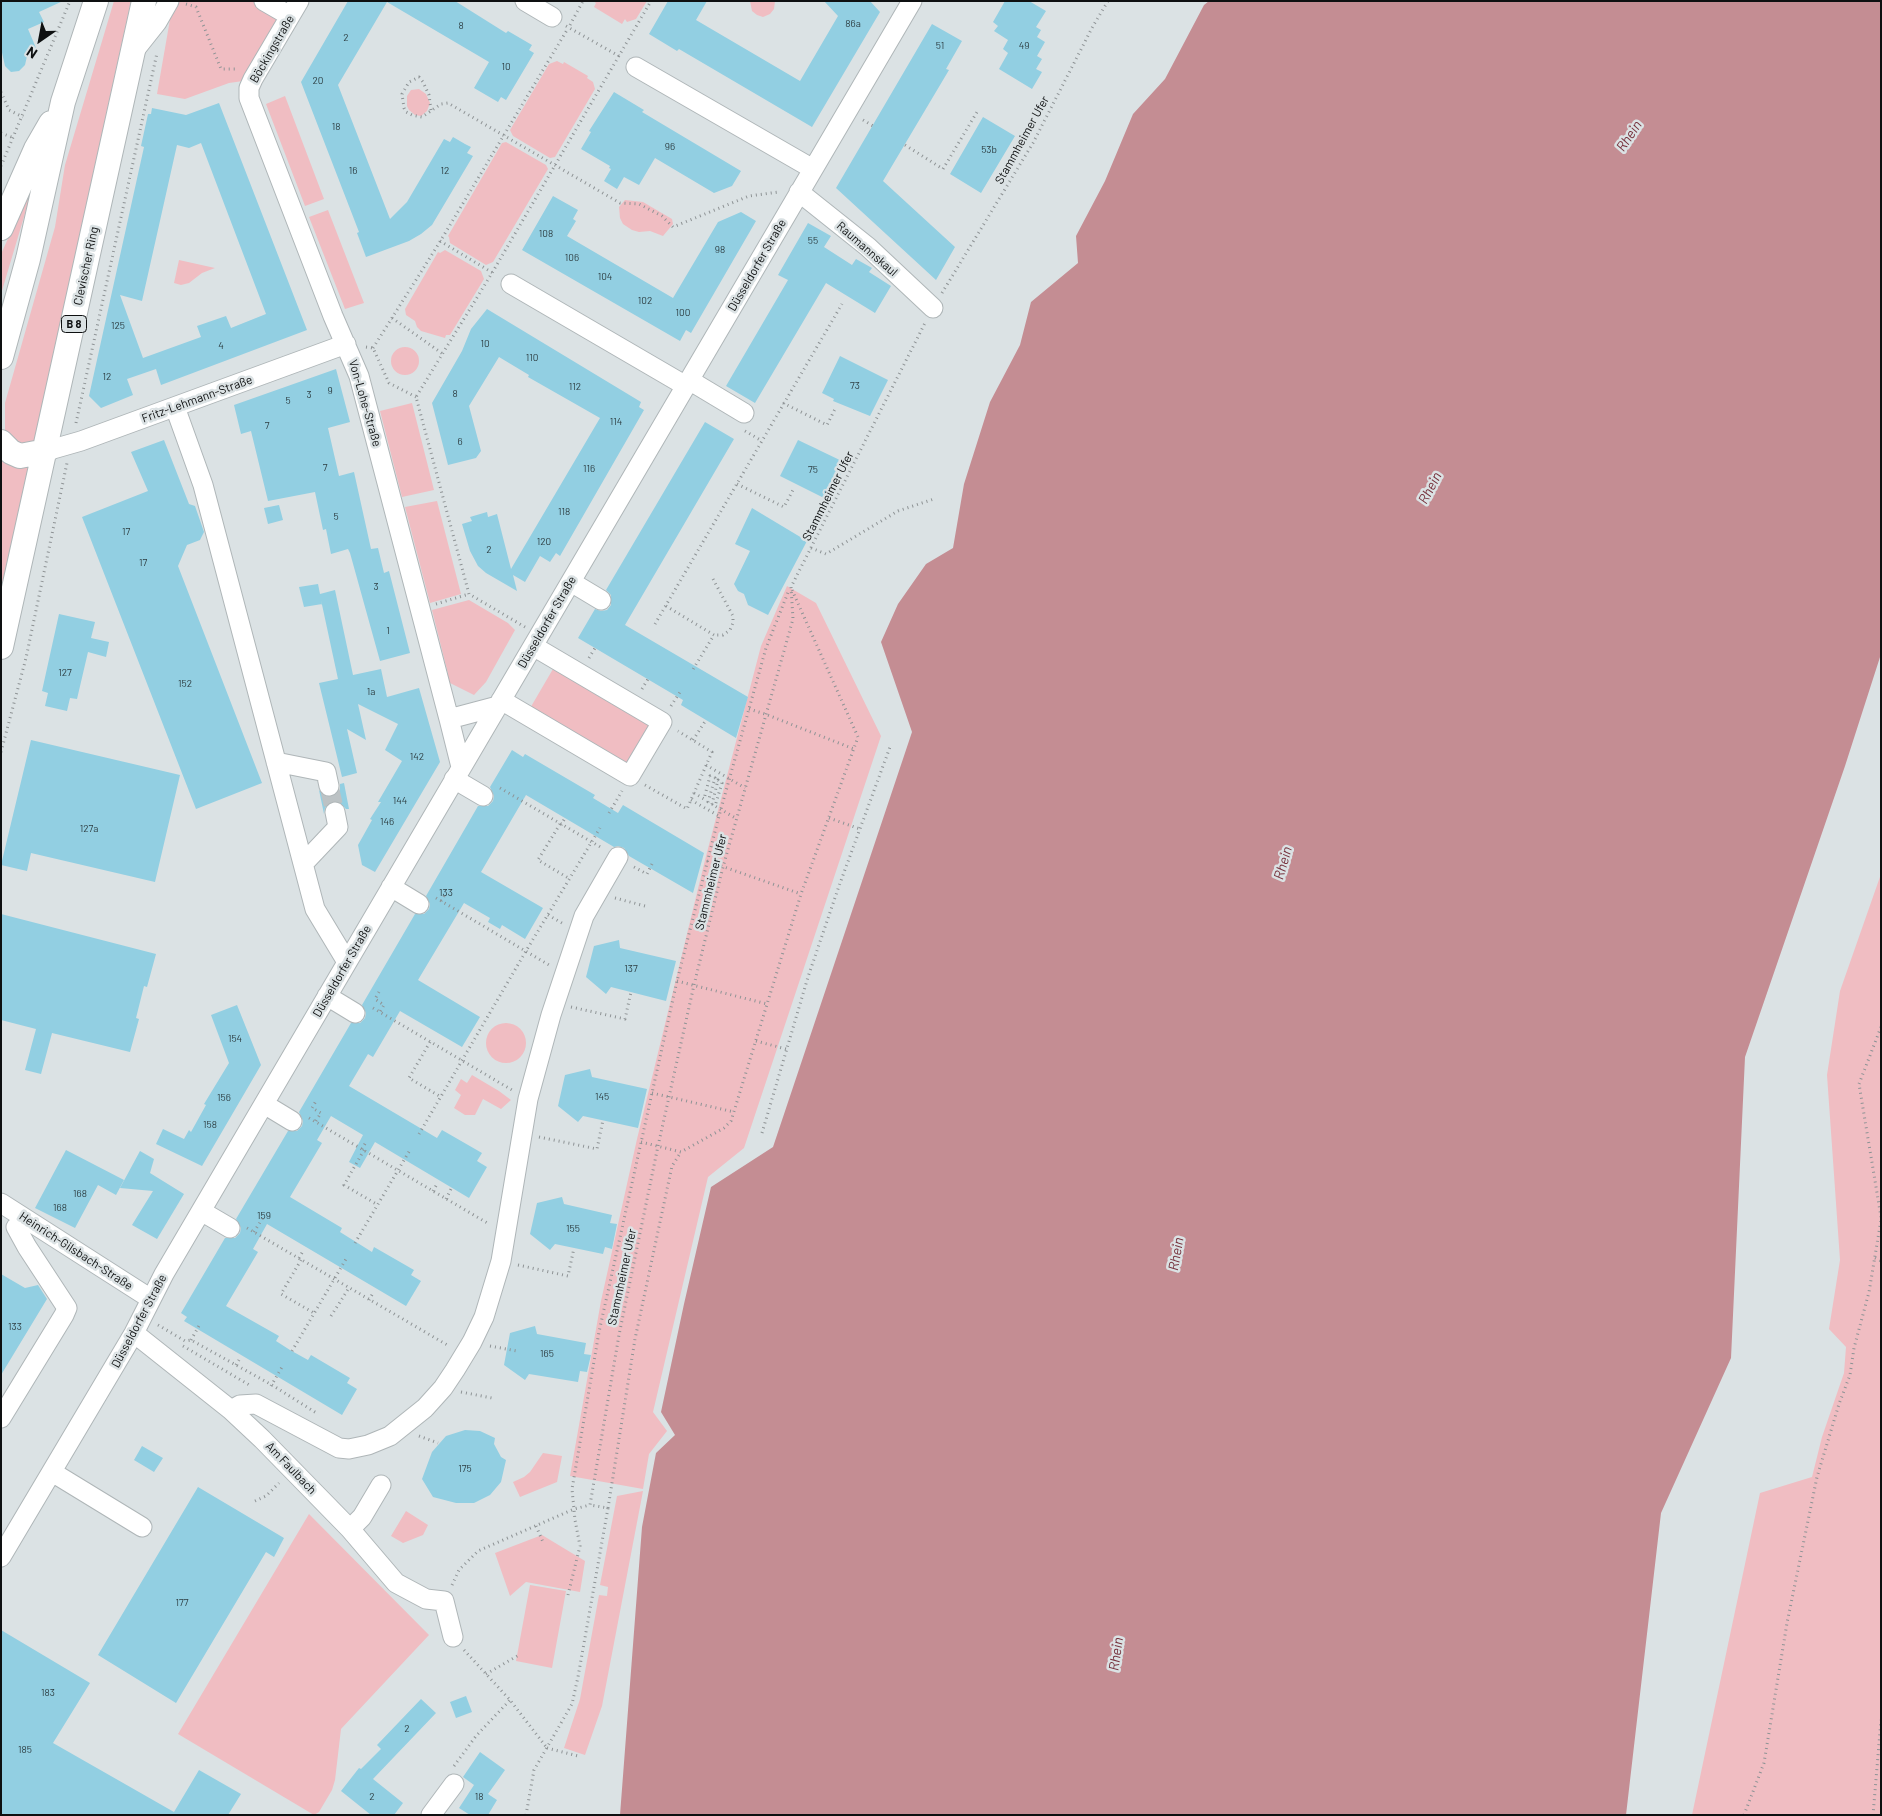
<!DOCTYPE html>
<meta charset="utf-8">
<style>
body{margin:0}
#map{position:relative;width:1882px;height:1816px;overflow:hidden;background:#dbe2e4;font-family:Barlow,sans-serif}
canvas{display:block}
.frame{position:absolute;inset:0;border:2px solid #0e1011;pointer-events:none}
.north{position:absolute;left:15px;top:15px;width:50px;height:50px;-webkit-text-stroke:4px #dbe2e4;paint-order:stroke;rotate:213deg;font-size:14px;font-weight:700;line-height:20px;text-align:center;color:#0e1011}
.north::after{content:'';display:block;margin:auto;width:18px;height:22px;background:#0e1011;clip-path:polygon(50% 0,100% 100%,50% 72%,0 100%)}
</style>
<div id="map">
<canvas width="1882" height="1816"></canvas>
<div class="frame"></div>
<div class="north">N</div>
</div>
<script>
const ctx = document.querySelector('canvas').getContext('2d');
ctx.lineJoin = 'round';
function paint(path, color) { ctx.fillStyle = color; ctx.fill(path, 'evenodd'); }
const toPath = rows => new Path2D(rows.map(r => 'M' + r).join(''));
function stroke(path, color, width, dash) { ctx.strokeStyle = color; ctx.lineWidth = width; ctx.lineCap = dash ? 'butt' : 'round'; ctx.setLineDash(dash || []); ctx.stroke(path); }
function write(font, color, halo, rows, align = 'center') {
  ctx.font = font + ' Barlow,sans-serif'; ctx.lineWidth = 5; ctx.setLineDash([]); ctx.textBaseline = 'middle'; ctx.strokeStyle = halo; ctx.fillStyle = color; for (const [text, x, y, turn = 0] of rows) {
    ctx.save(); ctx.translate(x, y); ctx.rotate((+turn || 0) * Math.PI / 180); ctx.textAlign = isNaN(turn) ? turn : align; if (halo) ctx.strokeText(text, 0, 0); ctx.fillText(text, 0, 0); ctx.restore();
  }
}
paint(toPath([
 [114,1,131,1,34,443,30,446,13,442,5,431,5,403,55,227,65,165],
 [176,1,257,1,281,16,243,81,229,83,185,99,157,94,172,8],
 [593,1,647,1,636,19,627,22,625,19,622,24,594,7,596,3],
 [750,1,775,1,774,9,770,14,763,17,757,15,752,11],
 [557,61,563,64,564,62,588,76,587,78,593,82,595,89,555,157,550,158,513,136,510,130,549,64],
 [419,89,426,94,430,103,427,111,421,116,415,115,409,110,407,106,407,96,411,90],
 [285,96,324,199,305,206,266,104],
 [506,142,546,165,548,169,493,262,486,265,450,243,449,237,448,236,502,143],
 [27,197,29,200,1,294,1,254],
 [625,200,643,202,672,219,673,224,663,236,650,231,639,232,632,230,623,224,620,218,619,207],
 [328,210,364,303,345,309,309,217],
 [445,250,481,271,484,279,450,335,446,335,445,338,421,331,417,327,415,321,406,315,405,309,438,252,440,253],
 [179,260,215,268,202,273,189,283,181,285,174,283],
 '391 361a14 14 0 1 1 28 0a14 14 0 1 1-28 0Z',
 [412,403,434,490,402,497,380,411],
 [1,458,29,464,1,590],
 [437,501,461,594,430,603,405,507],
 [787,586,816,603,881,736,744,1148,708,1177,653,1412,667,1431,649,1454,643,1489,570,1476,601,1301,637,1139,705,860,761,646],
 [469,600,508,623,515,630,486,682,474,695,444,680,443,675,448,674,432,610],
 [553,669,651,726,627,768,529,710],
 [1881,874,1881,1815,1692,1815,1760,1493,1812,1477,1822,1437,1844,1373,1846,1347,1829,1329,1840,1260,1827,1075,1840,991],
 '486 1043a20 20 0 1 1 40 0a20 20 0 1 1-40 0Z',
 [472,1075,499,1091,511,1100,501,1109,483,1099,475,1115,465,1115,454,1108,461,1095,455,1090,461,1079,467,1083],
 [543,1453,562,1456,557,1482,520,1497,513,1482,524,1477,530,1472],
 [643,1491,602,1706,585,1755,564,1748,580,1699,599,1595,607,1596,608,1587,600,1585,617,1496],
 [406,1511,428,1525,423,1535,403,1543,391,1536],
 [309,1514,429,1635,341,1729,335,1780,332,1790,319,1812,314,1815,178,1734],
 [542,1535,585,1561,580,1592,526,1582,510,1596,495,1553],
 [530,1585,566,1591,552,1668,516,1661]
]), '#f0bdc2');
paint(toPath([
 [1209,1,1881,1,1881,654,1845,766,1745,1057,1731,1358,1661,1513,1626,1815,620,1815,642,1527,656,1453,675,1435,661,1412,684,1304,711,1187,773,1147,912,732,881,642,898,604,926,564,953,548,964,484,990,402,1020,345,1031,302,1078,263,1076,236,1105,181,1133,114,1165,79,1204,5]
]), '#c48d93');
paint(toPath([
 [1,1,63,1,39,12,44,22,28,29,36,48,28,52,25,65,19,71,11,72,5,66,1,48],
 [348,1,455,1,506,33,508,31,532,45,529,50,534,53,506,100,501,97,498,102,474,88,489,62,387,2,338,85,390,219,407,202,444,139,450,142,453,137,465,144,471,147,467,153,473,156,432,225,421,234,409,241,366,257,357,233,359,232,301,82],
 [668,1,707,1,696,20,800,81,838,16,824,1,870,1,880,12,812,127,679,49,677,51,649,34],
 [1005,1,1029,1,1046,11,1036,27,1041,30,1037,37,1045,42,1037,56,1042,59,1036,69,1042,72,1032,89,999,69,1008,53,1003,49,1008,40,994,31,998,26,993,22],
 [932,24,962,41,946,69,949,70,883,181,955,247,936,280,836,188],
 [614,92,644,110,642,112,741,171,732,186,714,193,655,158,639,185,624,177,617,189,604,181,611,169,609,168,610,166,581,149,591,132,589,131],
 [219,103,307,330,161,385,156,369,127,379,133,395,101,408,89,396,144,147,141,146,148,114,151,114,152,108,186,115],
 [201,143,266,314,231,328,226,316,197,326,201,337,143,358,120,295,142,301,177,145,189,148],
 [983,117,1015,136,981,193,950,174],
 [553,196,578,210,573,219,576,221,567,236,673,298,718,222,741,212,756,221,691,333,686,330,680,341,522,250],
 [808,223,831,236,824,247,852,265,856,259,872,268,869,272,891,286,875,313,826,283,755,403,726,386,788,280,778,275],
 [487,309,641,402,639,407,644,410,560,556,556,553,550,562,540,556,525,582,513,575,517,591,486,573,478,566,470,551,462,524,472,521,470,517,487,512,488,517,497,514,511,569,600,418,528,377,529,375,499,357,469,406,481,451,476,458,448,465,432,403,462,351,471,329],
 [840,356,888,380,870,416,833,401,834,399,822,393],
 [336,369,350,422,328,428,339,476,354,472,371,549,378,548,384,573,389,571,410,653,380,661,350,553,348,549,331,554,326,529,323,530,315,492,268,501,251,431,241,434,234,405],
 [705,422,734,439,625,625,748,697,736,738,681,705,683,700,578,638,595,609,601,611,607,610,611,605,611,595,606,590],
 [164,440,189,504,195,506,204,532,200,540,187,545,178,566,262,783,196,809,82,517,148,491,131,452],
 [798,440,846,463,828,500,780,476],
 [279,505,283,520,268,524,264,508],
 [752,508,807,541,768,615,748,605,744,594,738,591,734,584,750,551,735,544],
 [318,584,320,594,335,590,353,675,381,669,387,697,419,688,440,762,375,872,362,865,358,845,372,820,370,819,381,802,378,802,402,761,385,750,398,724,358,704,366,740,347,729,357,773,342,777,319,683,338,679,321,600,322,604,304,607,299,587],
 [59,614,95,622,91,638,109,642,106,657,88,652,77,699,70,698,67,711,45,706,48,693,42,691],
 [31,740,180,775,155,882,31,853,27,871,1,865],
 [512,750,523,757,525,754,595,795,593,798,618,813,623,805,704,853,693,893,629,856,624,848,618,846,614,847,526,795,481,872,543,908,525,939,502,925,500,929,488,922,490,918,464,903,418,980,480,1017,462,1047,400,1011,373,1057,368,1054,349,1086,437,1138,442,1130,482,1153,477,1161,487,1167,469,1198,375,1142,360,1168,349,1162,363,1135,331,1116,317,1140,322,1143,290,1197,342,1228,340,1232,372,1252,374,1247,414,1270,411,1275,421,1281,406,1306,267,1224,253,1249,258,1252,226,1306,279,1336,276,1341,290,1350,308,1360,311,1355,350,1378,347,1383,357,1389,342,1415,184,1321,187,1317,181,1313,225,1238,235,1238,240,1233,241,1228,236,1219,288,1131,297,1131,302,1126,303,1121,299,1112,351,1023,360,1023,365,1018,366,1013,362,1005,415,914,424,914,429,909,430,904,426,896,478,806,488,806,493,801,494,796,490,787],
 [344,783,349,809,346,809,339,802,332,801,325,808,324,814,319,790,325,796,332,797,340,790,340,784],
 [1,914,156,954,147,987,144,986,136,1018,139,1019,130,1052,52,1033,41,1074,25,1070,36,1029,1,1020],
 [619,940,620,948,676,961,666,1001,611,987,606,994,586,977,594,946],
 [237,1005,261,1065,202,1166,156,1144,163,1129,184,1139,189,1130,191,1132,206,1105,204,1104,229,1063,211,1015],
 [590,1069,592,1077,647,1089,638,1128,583,1116,578,1122,558,1106,565,1075],
 [66,1150,124,1180,116,1195,98,1185,75,1228,35,1208],
 [140,1151,154,1159,150,1173,184,1194,157,1239,132,1225,153,1191,120,1188],
 [562,1197,564,1204,612,1215,610,1223,617,1224,612,1249,605,1247,603,1254,555,1244,550,1250,530,1234,537,1203],
 [1,1274,25,1288,38,1285,47,1299,1,1375],
 [535,1326,537,1334,586,1343,584,1354,591,1355,587,1372,580,1371,578,1382,529,1374,525,1380,504,1365,510,1333],
 [465,1430,480,1431,495,1438,494,1444,501,1457,506,1460,501,1482,490,1495,474,1503,456,1503,433,1497,422,1479,432,1452,446,1436],
 [142,1446,163,1458,154,1472,134,1460],
 [198,1487,284,1538,274,1557,266,1552,176,1703,98,1655],
 [1,1630,90,1683,53,1743,174,1812,199,1770,241,1794,228,1815,1,1815],
 [466,1696,472,1712,456,1718,450,1702],
 [421,1699,436,1713,373,1779,403,1803,394,1815,371,1815,341,1791,359,1768,361,1769,381,1749,377,1745],
 [480,1752,505,1770,488,1794,497,1800,488,1815,470,1815,459,1808,474,1785,463,1777]
]), '#92cfe2');
stroke(toPath([
 [329,786,335,812]
]), '#bcc2c4', 19, [19, 9]);
const minor = toPath([
 [264,1,290,16],
 [299,1,253,79,249,88,249,98,333,316,359,376,449,719,498,706],
 [525,1,552,17],
 [134,51,157,22,169,1],
 [636,67,813,169],
 [799,192,868,247,933,308],
 [511,284,686,386],
 [689,380,744,413],
 [175,407,203,485,315,909,347,962],
 [46,451,81,441,346,344],
 [571,582,601,600],
 [501,700,630,776,662,722,533,646],
 [449,719,461,767],
 [276,762,326,772,329,786],
 [454,779,483,796],
 [303,864,338,827,335,812],
 [391,887,419,904],
 [327,996,355,1013],
 [264,1104,292,1121],
 [1,1203,151,1299],
 [201,1211,230,1228],
 [134,1333,231,1410,262,1439,350,1529,396,1583,426,1599,444,1601,453,1637],
 [231,1410,240,1405,256,1404,339,1448,349,1449,368,1445,390,1436,425,1408,443,1388,455,1370,472,1342,484,1317,501,1261,528,1099,551,1015,584,916,618,857],
 [1,1418,64,1315,67,1308,27,1247,16,1227],
 [52,1472,142,1527],
 [350,1529,362,1517,381,1485],
 [1,1557,134,1333,164,1274,201,1211,912,1],
 [431,1815,454,1784]
]);
const major = toPath([
 [1,228,36,149,51,123],
 [1,357,28,259,63,102,96,1],
 [1,442,11,452,20,456,46,451],
 [1,647,144,1]
]);
stroke(minor, '#afb6b8', 21);
stroke(major, '#afb6b8', 26);
stroke(toPath([
 [186,4,196,7,221,69,238,69],
 [570,25,583,1],
 [566,26,619,56],
 [1,92,9,110,23,117],
 [431,110,429,95,423,82,419,77,409,82,402,94,404,108,406,112,412,115,422,117,441,104,448,103,620,203,639,204,662,216,673,227,749,196,779,192],
 [863,120,873,126],
 [1,133,14,138],
 [905,145,943,169,977,112],
 [1,166,70,1],
 [440,241,493,273],
 [942,293,1033,143,1093,26,1108,1],
 [392,318,443,354],
 [366,347,373,348,389,383,416,397],
 [373,348,438,245,567,30],
 [783,403,827,425,836,407],
 [76,423,157,53],
 [745,431,762,441],
 [737,484,784,507,793,490],
 [811,548,826,554,898,511,934,499],
 [713,579,733,616,733,623,730,630,723,635,714,635],
 [436,604,469,594],
 [666,606,714,635,692,671],
 [655,624,842,304],
 [525,627,469,594,416,397,492,273,651,1],
 [589,658,595,648],
 [642,689,648,679],
 [671,706,680,692],
 [749,709,765,714,854,749],
 [693,740,706,720],
 [1,752,26,658,67,463],
 [706,765,745,788],
 [645,785,687,809,712,752,678,731],
 [500,788,602,848],
 [694,793,704,799,710,776,715,778,708,802,712,804,718,780,722,783,715,806,737,819],
 [691,800,719,816],
 [609,813,622,791],
 [829,818,860,829],
 [560,824,538,860,570,879],
 [561,825,565,818],
 [707,861,801,894],
 [634,867,647,874,652,864],
 [436,898,549,965],
 [615,898,645,906],
 [441,901,446,893],
 [548,915,562,923],
 [677,981,767,1004],
 [379,992,375,999,384,1005,380,1012],
 [571,1007,625,1019,631,992],
 [373,1008,512,1090],
 [1881,1027,1859,1084,1881,1217],
 [756,1041,786,1049],
 [430,1042,409,1078,441,1097],
 [652,1093,734,1112],
 [309,1118,489,1224],
 [316,1121,321,1113,312,1108,316,1101],
 [762,1133,808,977,839,886,890,747],
 [419,1134,526,951,600,828],
 [539,1137,597,1149,603,1120],
 [641,1142,681,1152,724,1128,731,1121,801,894,858,737,792,590],
 [362,1149,366,1142],
 [364,1150,344,1185,378,1205],
 [433,1191,437,1184],
 [446,1199,452,1187],
 [247,1228,449,1346],
 [254,1232,264,1216],
 [355,1243,410,1150],
 [299,1258,303,1251],
 [1875,1258,1881,1261],
 [301,1260,281,1294,314,1313],
 [518,1265,568,1276,574,1248],
 [369,1300,373,1293],
 [331,1316,349,1288],
 [158,1325,185,1341,191,1340,272,1385,318,1414],
 [191,1340,200,1324],
 [183,1346,251,1386],
 [490,1346,517,1351],
 [292,1351,346,1259],
 [236,1365,239,1360],
 [271,1386,282,1367],
 [461,1392,492,1398],
 [419,1436,438,1443],
 [255,1501,266,1496,279,1483],
 [608,1508,635,1339,672,1166,681,1152],
 [536,1526,543,1542],
 [452,1585,459,1570,478,1551,574,1509,590,1505],
 [568,1595,580,1546,575,1520,572,1489,599,1332,652,1093,677,981,719,816,766,648,789,590],
 [464,1650,510,1700,547,1748],
 [486,1674,519,1655],
 [547,1748,578,1756],
 [454,1766,476,1736,510,1700],
 [526,1815,534,1770,572,1704,578,1677,608,1508,590,1505,619,1335,658,1146,694,985,723,867,793,619,791,587,925,323],
 [1744,1815,1764,1763,1787,1623,1817,1477,1839,1404,1850,1375,1854,1348,1869,1292,1881,1220],
 [1873,1815,1881,1720]
]), '#8e9395', 3, [1, 4]);
stroke(minor, '#fff', 19);
stroke(major, '#fff', 24);
write('10px', '#2f4045', null, [
 ["86a",853,24],
 ["8",461,26],
 ["2",346,38],
 ["51",940,46],
 ["49",1024,46],
 ["10",506,67],
 ["20",318,81],
 ["18",336,127],
 ["96",670,147],
 ["53b",989,150],
 ["16",353,171],
 ["12",445,171],
 ["108",546,234],
 ["55",813,241],
 ["98",720,250],
 ["106",572,258],
 ["104",605,277],
 ["102",645,301],
 ["100",683,313],
 ["125",118,326],
 ["10",485,344],
 ["4",221,346],
 ["110",532,358],
 ["12",107,377],
 ["73",855,386],
 ["112",575,387],
 ["9",330,391],
 ["8",455,394],
 ["3",309,395],
 ["5",288,401],
 ["114",616,422],
 ["7",267,426],
 ["6",460,442],
 ["7",325,468],
 ["116",589,469],
 ["75",813,470],
 ["118",564,512],
 ["5",336,517],
 ["17",126,532],
 ["120",544,542],
 ["2",489,550],
 ["17",143,563],
 ["3",376,587],
 ["1",388,631],
 ["127",65,673],
 ["152",185,684],
 ["1a",371,692],
 ["142",417,757],
 ["144",400,801],
 ["146",387,822],
 ["127a",89,829],
 ["133",446,893],
 ["137",631,969],
 ["154",235,1039],
 ["145",602,1097],
 ["156",224,1098],
 ["158",210,1125],
 ["168",80,1194],
 ["168",60,1208],
 ["159",264,1216],
 ["155",573,1229],
 ["133",15,1327],
 ["165",547,1354],
 ["175",465,1469],
 ["177",182,1603],
 ["183",48,1693],
 ["2",407,1729],
 ["185",25,1750],
 ["2",372,1797],
 ["18",479,1797]
]);
for (const [x, y, w] of [
 [74,324,25]
]) { const box = new Path2D(); box.roundRect(x - w / 2, y - 8.5, w, 17, 4); ctx.fillStyle = '#dbe2e4'; ctx.fill(box); stroke(box, '#0e1011', 1); }
write('bold 11px', '#0e1011', null, [
 ["B 8",74,324]
]);
write('12px', '#0e1011', '#dbe2e4', [
 ["Böckingstraße",272,49,-60],
 ["Stammheimer Ufer",1022,140,-61],
 ["Raumannskaul",867,249,41],
 ["Düsseldorfer Straße",757,265,-60],
 ["Clevischer Ring",86,266,-78],
 ["Fritz-Lehmann-Straße",197,399,-20],
 ["Von-Lohe-Straße",365,403,74],
 ["Stammheimer Ufer",828,496,-63],
 ["Düsseldorfer Straße",547,622,-60],
 ["Stammheimer Ufer",711,882,-76],
 ["Düsseldorfer Straße",342,971,-60],
 ["Heinrich-Gilsbach-Straße",76,1251,33],
 ["Stammheimer Ufer",622,1277,-78],
 ["Düsseldorfer Straße",139,1321,-62],
 ["Am Faulbach",291,1468,46]
]);
write('italic 14px', '#76313c', '#dbe2e4', [
 ["Rhein",1629,136,-56],
 ["Rhein",1430,488,-62],
 ["Rhein",1283,863,-74],
 ["Rhein",1176,1254,-80],
 ["Rhein",1116,1654,-82]
]);
</script>
